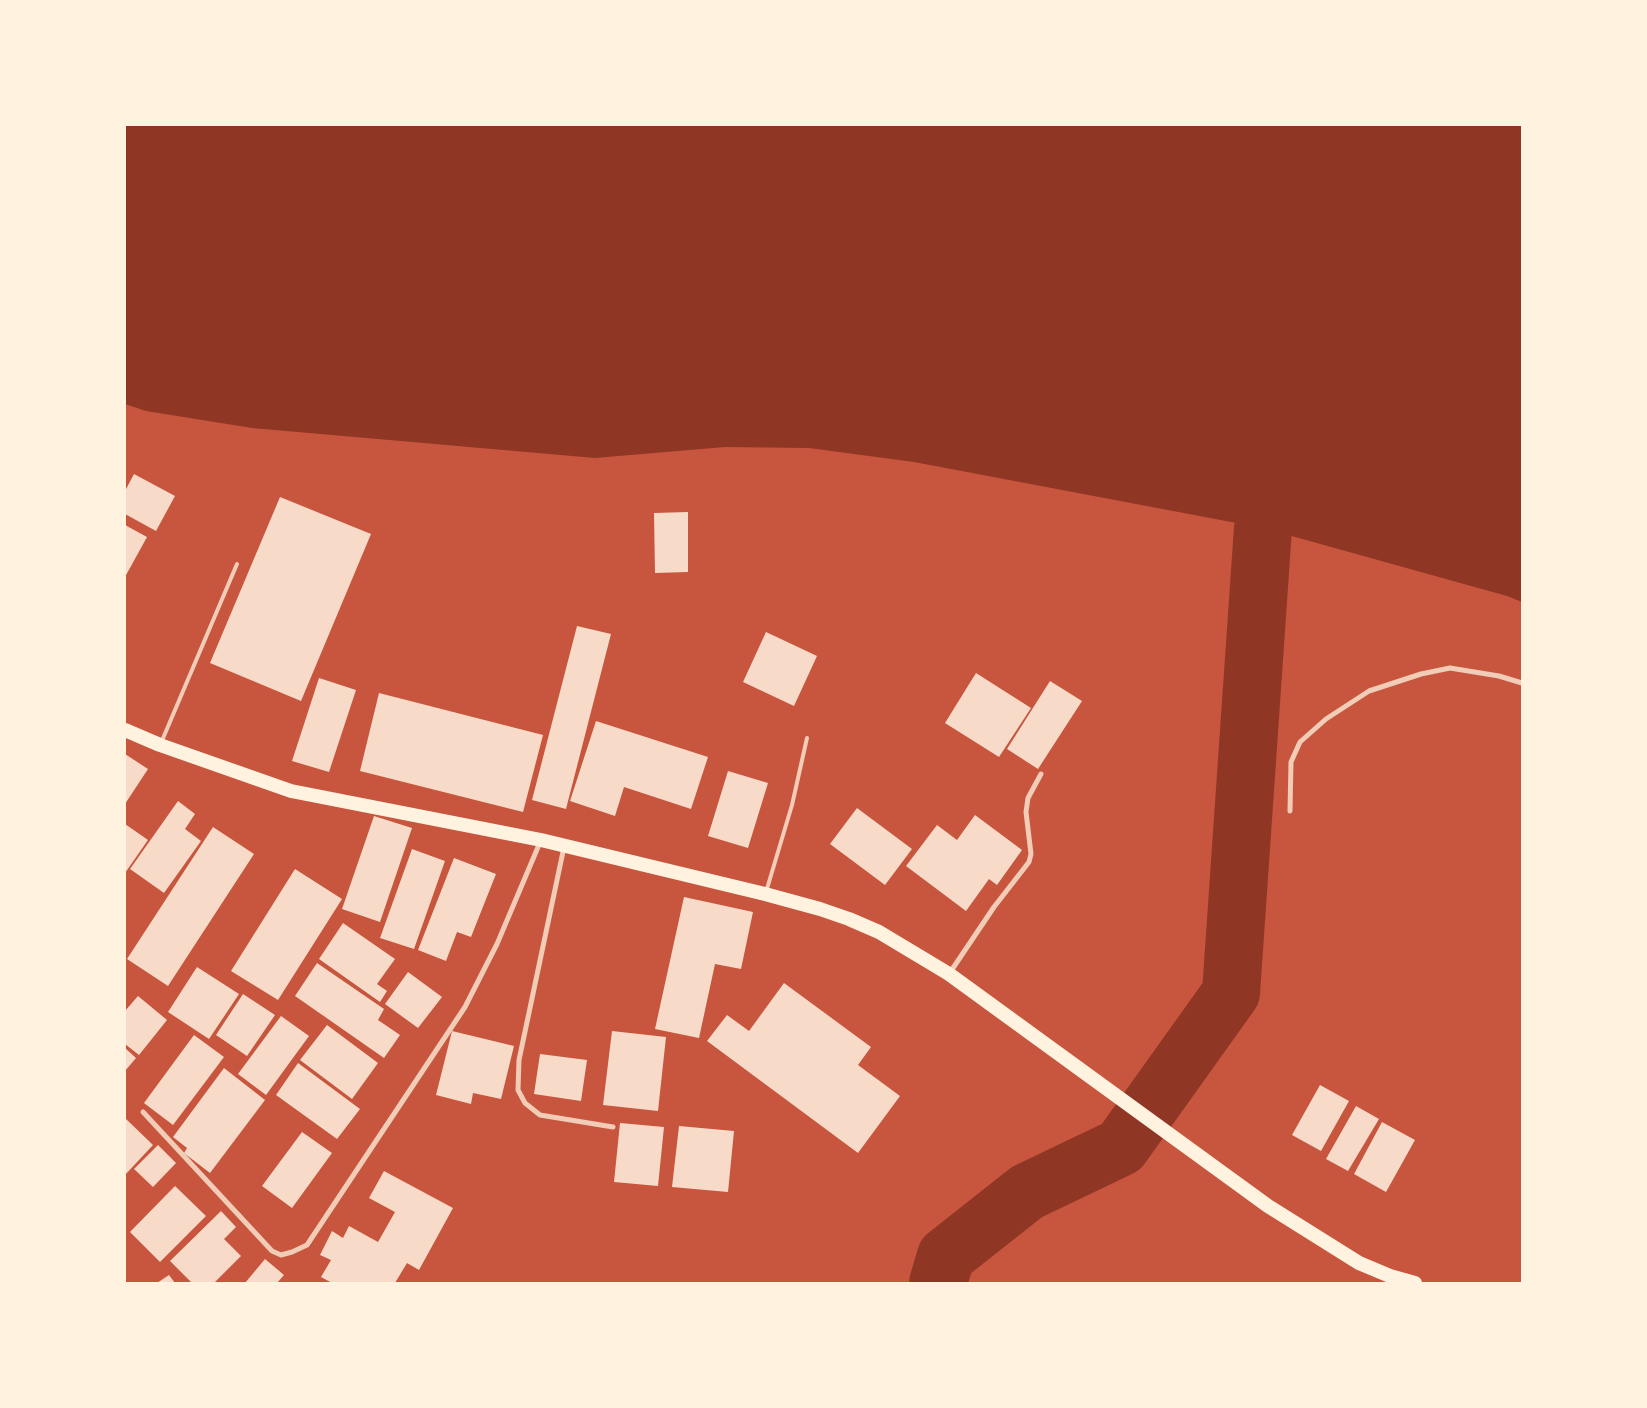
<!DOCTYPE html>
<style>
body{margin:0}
#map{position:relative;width:1647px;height:1408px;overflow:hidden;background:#c8553d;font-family:"Nunito Sans",sans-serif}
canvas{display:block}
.frame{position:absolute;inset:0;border:126px solid #fff3e0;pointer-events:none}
</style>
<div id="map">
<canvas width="1647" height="1408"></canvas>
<div class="frame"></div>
</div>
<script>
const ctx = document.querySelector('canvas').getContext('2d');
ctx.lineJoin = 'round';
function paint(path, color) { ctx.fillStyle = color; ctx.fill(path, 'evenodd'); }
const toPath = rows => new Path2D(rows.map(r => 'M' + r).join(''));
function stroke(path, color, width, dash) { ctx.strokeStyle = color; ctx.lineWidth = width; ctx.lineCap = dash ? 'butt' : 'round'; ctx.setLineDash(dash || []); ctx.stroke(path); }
paint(toPath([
 [125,125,1522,125,1522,602,1507,596,1263,528,914,462,809,448,725,447,595,458,252,428,146,411,125,404]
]), '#8f3625');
stroke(toPath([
 [938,1283,946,1256,1027,1192,1121,1147,1231,993,1263,528]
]), '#8f3625', 58);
paint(toPath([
 [134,474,175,496,156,531,125,514,125,491],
 [280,497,371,534,301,701,210,663],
 [688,512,688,572,655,573,654,513],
 [125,525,147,537,125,577],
 [577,626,611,634,566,809,532,800],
 [766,632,817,656,794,706,743,682],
 [976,673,1031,708,999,757,945,723],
 [319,678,356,690,329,772,292,761],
 [1050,681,1082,701,1038,769,1007,749],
 [379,693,543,735,523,812,360,771],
 [596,721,708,757,691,809,624,787,615,816,570,801],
 [125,754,148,769,125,804],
 [728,771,768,783,748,848,708,836],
 [178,801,195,814,185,829,201,841,164,893,130,869],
 [857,808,912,849,885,885,830,844],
 [975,815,1022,850,997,885,989,879,966,911,906,866,937,825,957,840],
 [374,816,412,828,380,922,342,909],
 [125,824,148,840,125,873],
 [213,827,254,854,168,986,127,959],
 [412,849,445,861,414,949,380,938],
 [454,858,496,874,471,937,457,932,446,961,418,950],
 [295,869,342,899,278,1000,231,971],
 [684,897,753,912,741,969,715,964,699,1038,655,1029],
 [343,923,395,959,377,984,387,991,380,1002,319,959],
 [317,963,384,1009,378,1020,400,1035,384,1058,295,996],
 [197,967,239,994,209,1039,168,1012],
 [408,972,442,997,418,1028,385,1004],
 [784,983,871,1047,858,1065,900,1096,858,1153,707,1041,727,1015,749,1031],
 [243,994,275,1015,247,1056,216,1035],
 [138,996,167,1020,139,1055,125,1044,125,1011],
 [281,1016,309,1036,266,1095,238,1074],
 [327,1025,378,1063,352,1099,300,1060],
 [452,1031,514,1046,501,1099,473,1093,471,1104,436,1095],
 [612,1031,666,1037,658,1111,603,1105],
 [194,1035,224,1057,173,1125,144,1103],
 [125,1048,136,1058,125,1071],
 [540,1054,587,1060,581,1101,534,1094],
 [298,1063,360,1109,337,1139,276,1095],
 [224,1068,265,1100,210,1173,184,1153,187,1148,173,1137],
 [1320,1085,1349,1101,1321,1151,1292,1135],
 [1356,1106,1379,1119,1348,1171,1326,1159],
 [125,1118,153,1145,125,1175],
 [1382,1122,1415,1140,1386,1192,1354,1174],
 [620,1123,664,1127,658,1186,614,1182],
 [679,1126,734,1131,728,1192,672,1187],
 [302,1132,332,1153,292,1208,262,1186],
 [158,1145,176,1163,153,1187,134,1169],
 [384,1171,453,1208,419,1270,407,1263,395,1283,332,1283,321,1277,331,1260,320,1255,332,1231,343,1238,349,1226,378,1242,395,1212,369,1198],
 [175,1186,206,1216,160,1262,130,1232],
 [221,1211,236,1227,224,1239,241,1256,214,1283,192,1283,170,1261],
 [265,1259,284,1275,277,1283,245,1283],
 [169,1275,175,1283,157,1283]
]), '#f7dbc8');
stroke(toPath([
 [161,743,237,564],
 [766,892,792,805,807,738]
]), '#f1ccb7', 4);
stroke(toPath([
 [1290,811,1291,762,1300,742,1326,719,1369,691,1421,674,1450,668,1499,676,1522,683],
 [564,847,519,1060,518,1090,525,1103,540,1115,613,1127],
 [949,974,994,907,1029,862,1031,854,1026,812,1028,798,1041,774],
 [143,1112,272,1251,281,1255,292,1252,307,1245,465,1007,497,944,541,840]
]), '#f1ccb7', 5);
stroke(toPath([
 [125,730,160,745,291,791,541,840,765,894,820,909,849,919,879,932,949,974,1268,1206,1359,1263,1390,1276,1415,1283]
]), '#fff3e0', 14);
</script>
